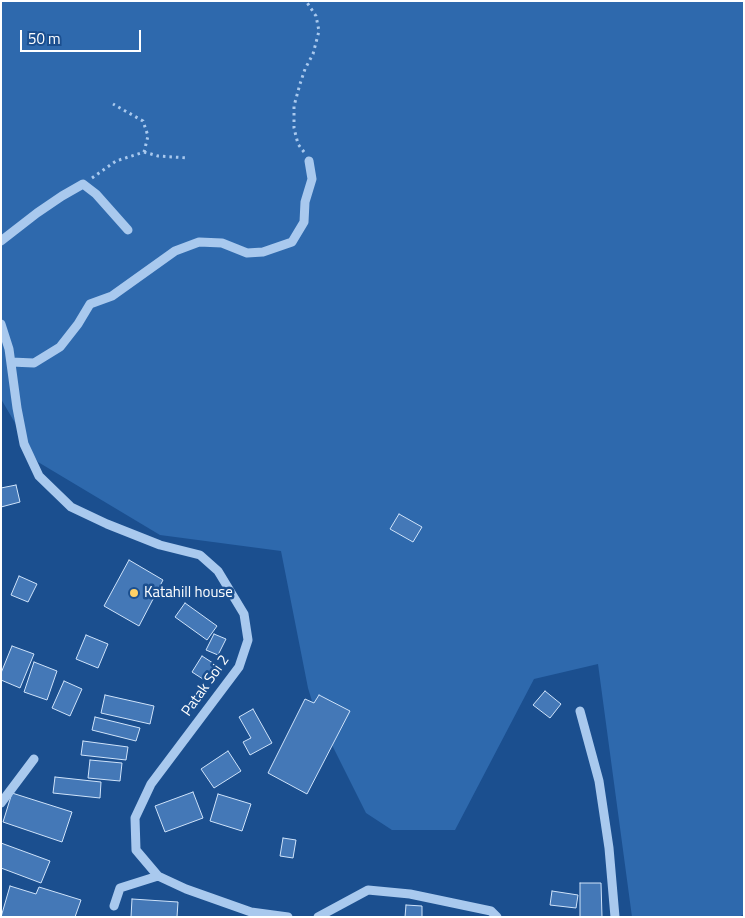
<!DOCTYPE html>
<style>
body{margin:0}
#map{position:relative;width:745px;height:918px;overflow:hidden;background:#1b4f8f;font-family:"Titillium Web",sans-serif}
canvas{display:block}
.frame{position:absolute;inset:0;border:2px solid #fff;pointer-events:none}
.scale{position:absolute;left:20px;top:30px;width:121px;height:22px;box-sizing:border-box;border:2px solid #fff;border-top:0;padding-left:6px;font-size:15px;line-height:18px;white-space:nowrap;color:#fff;-webkit-text-stroke:4px #1b4f8f;paint-order:stroke}
</style>
<div id="map">
<canvas width="745" height="918"></canvas>
<div class="frame"></div>
<div class="scale">50 m</div>
</div>
<script>
const ctx = document.querySelector('canvas').getContext('2d');
ctx.lineJoin = 'round';
function paint(path, color) { ctx.fillStyle = color; ctx.fill(path, 'evenodd'); }
const toPath = rows => new Path2D(rows.map(r => 'M' + r).join(''));
function stroke(path, color, width, dash) { ctx.strokeStyle = color; ctx.lineWidth = width; ctx.lineCap = dash ? 'butt' : 'round'; ctx.setLineDash(dash || []); ctx.stroke(path); }
function write(font, color, halo, rows, align = 'center') {
  ctx.font = font + ' "Titillium Web",sans-serif'; ctx.lineWidth = 5; ctx.setLineDash([]); ctx.textBaseline = 'middle'; ctx.strokeStyle = halo; ctx.fillStyle = color; for (const [text, x, y, turn = 0] of rows) {
    ctx.save(); ctx.translate(x, y); ctx.rotate((+turn || 0) * Math.PI / 180); ctx.textAlign = isNaN(turn) ? turn : align; if (halo) ctx.strokeText(text, 0, 0); ctx.fillText(text, 0, 0); ctx.restore();
  }
}
paint(toPath([
 [1,1,744,1,744,914,739,917,632,917,598,664,534,679,455,830,392,830,366,813,315,711,308,688,281,551,160,535,38,462,1,399]
]), '#2e69ad');
const building = toPath([
 [16,485,20,502,1,507,1,488,16,485],
 [399,514,422,527,413,542,390,529,399,514],
 [129,560,163,580,139,626,104,606,129,560],
 [19,576,37,584,28,602,11,595,19,576],
 [185,603,217,626,207,640,175,617,185,603],
 [214,634,226,639,218,655,206,650,214,634],
 [86,635,108,644,98,668,76,659,86,635],
 [12,646,34,654,20,688,1,680,1,673,12,646],
 [202,656,216,665,206,681,192,672,202,656],
 [34,662,57,671,47,700,24,692,34,662],
 [64,681,82,689,70,716,52,708,64,681],
 [545,691,561,704,550,718,533,705,545,691],
 [105,695,154,706,150,724,101,713,105,695],
 [319,695,350,711,307,794,268,773,305,699,314,703,319,695],
 [253,709,272,743,250,755,243,742,251,738,239,717,253,709],
 [95,717,140,728,136,741,92,730,95,717],
 [83,741,128,747,126,760,81,755,83,741],
 [228,751,241,771,214,788,201,769,228,751],
 [90,760,122,763,120,781,88,778,90,760],
 [55,777,101,782,100,798,53,793,55,777],
 [193,792,203,818,165,832,155,806,193,792],
 [12,793,72,812,62,842,3,822,12,793],
 [218,794,251,804,242,831,210,821,218,794],
 [283,838,296,840,293,858,280,856,283,838],
 [1,843,50,861,41,883,1,868,1,843],
 [580,883,601,883,602,917,580,917,580,883],
 [10,886,36,894,39,887,81,900,75,917,1,917,10,886],
 [552,891,578,895,576,908,550,905,552,891],
 [132,899,178,902,177,917,131,917,132,899],
 [406,905,422,906,422,917,405,917,406,905]
]);
paint(building, '#4478b7');
stroke(building, '#cfe3fa', 1);
stroke(toPath([
 [144,152,158,156,188,158],
 [304,152,298,144,294,128,294,106,300,84,305,69,313,54,319,31,316,16,306,1],
 [92,178,116,161,144,152,148,136,143,121,113,104]
]), '#a9c9ee', 3, [2.5, 4]);
stroke(toPath([
 [1,241,37,213,62,196,83,184,96,194,128,230],
 [1,324,9,349,17,408,24,444,39,476,71,507,107,524,160,545,200,555,218,571,244,614,248,640,239,667,151,784,135,818,136,850,158,876,186,889,251,912,288,917],
 [11,362,34,363,60,347,78,324,90,304,112,296,175,251,199,242,222,243,247,253,263,252,292,242,304,222,305,202,312,179,309,161],
 [580,711,599,781,609,848,615,917],
 [1,803,34,759],
 [114,906,120,888,158,876],
 [318,917,368,890,410,894,491,911,497,917]
]), '#a9c9ee', 9);
for (const [x, y, r, color] of [
 [134,593,5,"#ffd166"]
]) { const dot = new Path2D(); dot.arc(x, y, r, 0, 2 * Math.PI); ctx.fillStyle = color; ctx.fill(dot); stroke(dot, '#1b4f8f', 2); }
write('15px', '#fff', '#1b4f8f', [
 ["Katahill house",144,593]
], 'left');
write('15px', '#fff', '#1b4f8f', [
 ["Patak Soi 2",206,686,-55]
]);
</script>
